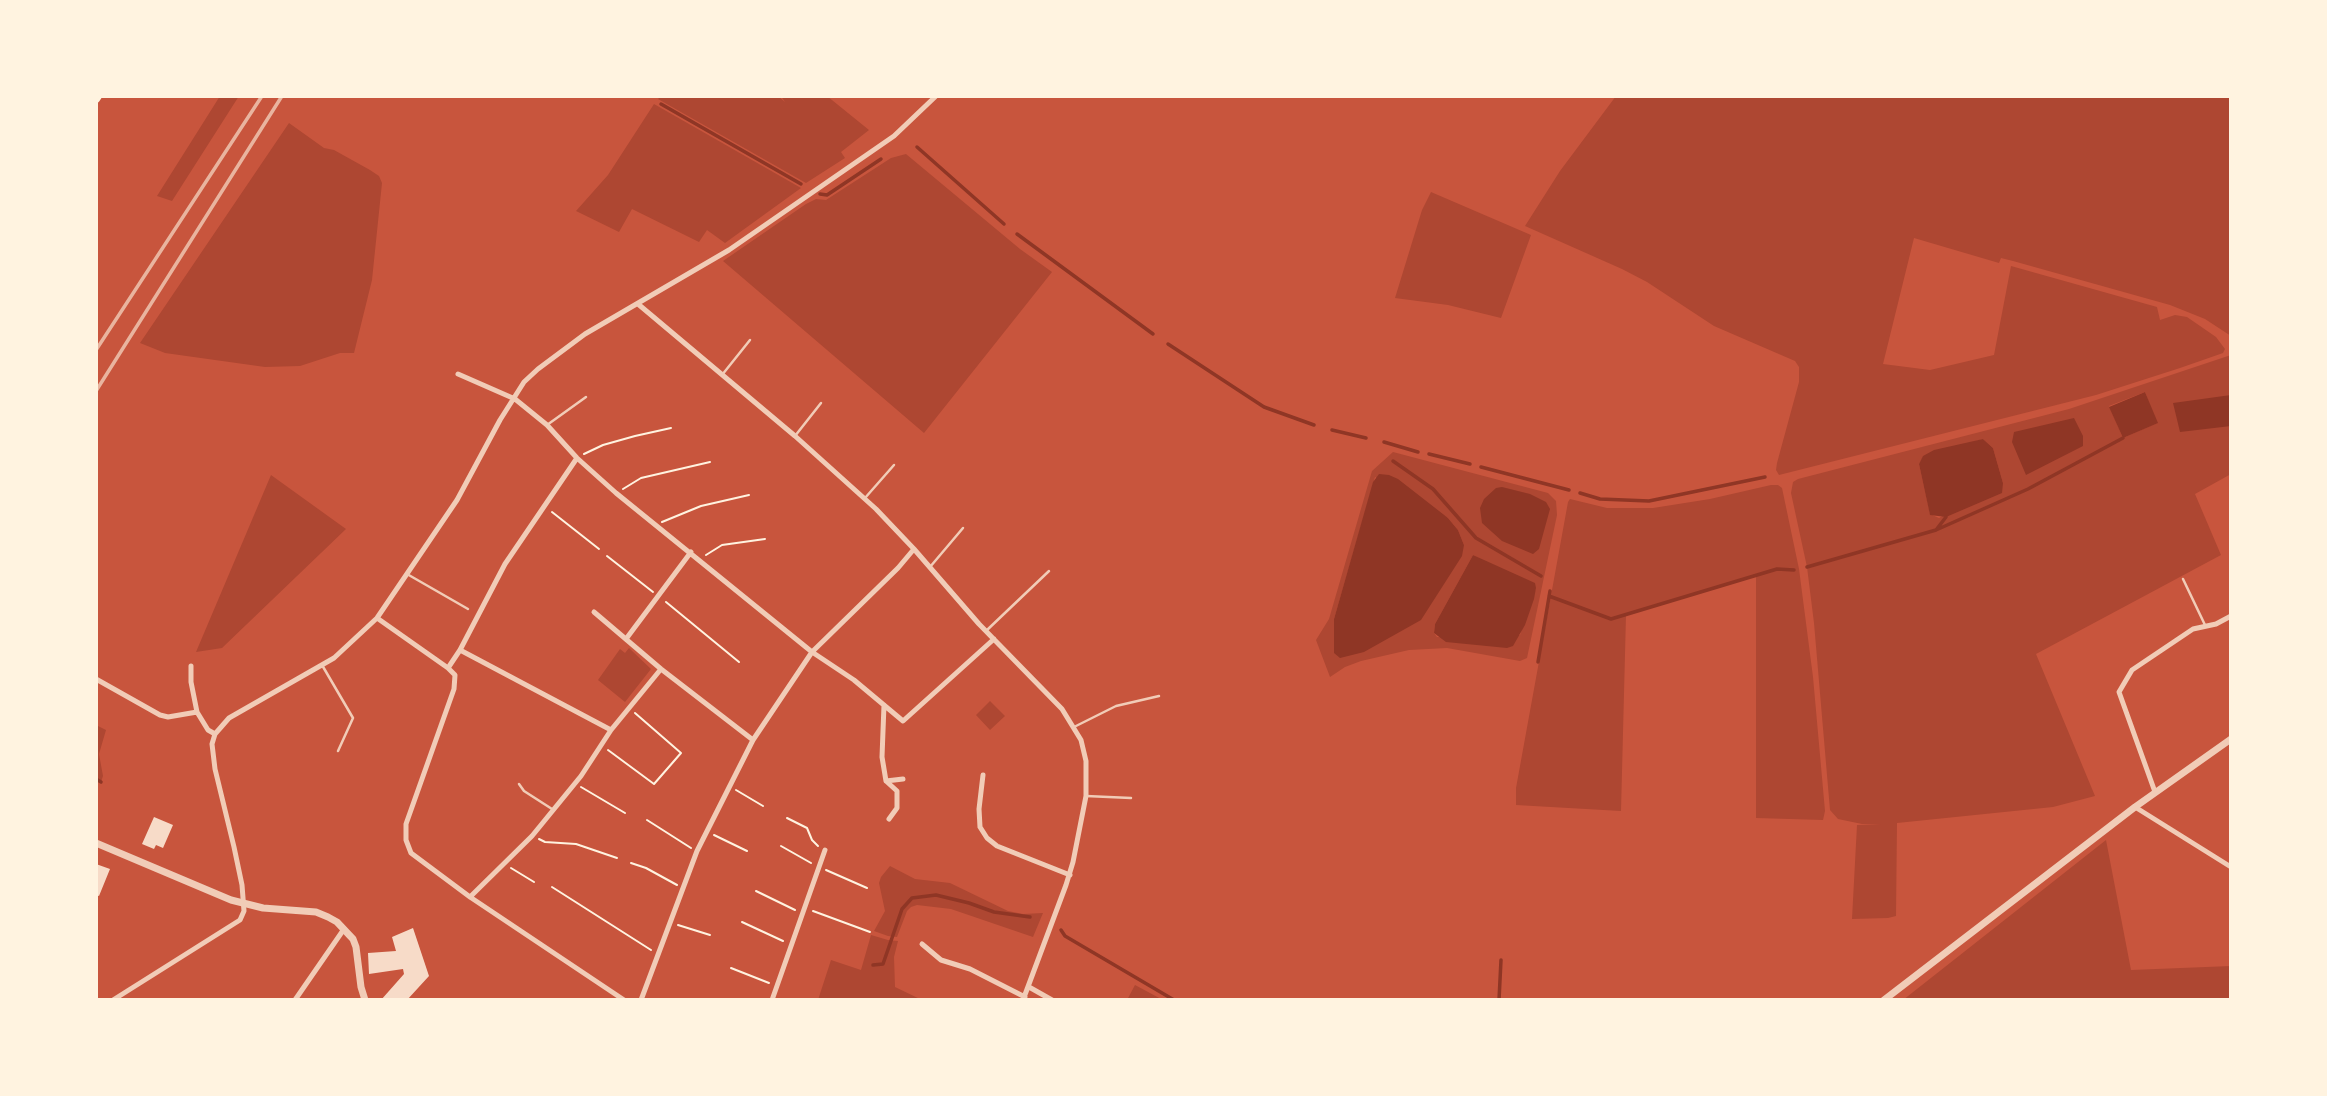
<!DOCTYPE html>
<style>
body{margin:0}
#map{position:relative;width:2327px;height:1096px;overflow:hidden;background:#c8553d;font-family:"Open Sans",sans-serif}
canvas{display:block}
.frame{position:absolute;inset:0;border:98px solid #fff3e0;pointer-events:none}
</style>
<div id="map">
<canvas width="2327" height="1096"></canvas>
<div class="frame"></div>
</div>
<script>
const ctx = document.querySelector('canvas').getContext('2d');
ctx.lineJoin = 'round';
function paint(path, color) { ctx.fillStyle = color; ctx.fill(path, 'evenodd'); }
const toPath = rows => new Path2D(rows.map(r => 'M' + r).join(''));
function stroke(path, color, width, dash) { ctx.strokeStyle = color; ctx.lineWidth = width; ctx.lineCap = dash ? 'butt' : 'round'; ctx.setLineDash(dash || []); ctx.stroke(path); }
paint(toPath([
 [220,96,239,96,172,201,157,196],
 [661,96,778,96,785,102,781,96,827,96,869,130,841,152,845,158,806,183,658,99],
 [1616,96,2231,96,2231,336,2205,319,2170,305,2013,261,2001,258,1999,263,1914,238,1883,364,1930,370,1994,355,2011,266,2157,307,2160,320,2175,315,2187,317,2216,337,2225,349,2223,353,2180,368,2096,395,1779,475,1776,470,1777,463,1799,382,1799,367,1795,361,1714,326,1647,282,1622,269,1525,226,1560,171],
 [654,104,801,188,725,243,707,230,699,242,632,209,619,232,576,211,608,175],
 [289,123,324,148,334,150,370,170,379,176,382,183,372,280,354,353,340,353,300,366,265,367,165,353,140,343],
 [906,154,1020,249,1052,272,924,433,723,261,806,204,816,199,826,200,891,158],
 [1431,192,1531,235,1501,318,1448,305,1395,298,1422,210],
 [2231,355,2231,474,2195,494,2221,555,2036,654,2095,796,2053,807,1897,823,1896,916,1888,918,1852,919,1857,825,1881,824,1862,824,1838,819,1830,810,1814,623,1807,567,1791,493,1793,482,1798,479,2069,409],
 [2145,392,2157,423,2123,438,2109,406],
 [1983,439,1993,448,2003,483,1939,518,1930,514,1919,464,1923,457],
 [1393,452,1548,493,1556,501,1557,515,1527,658,1520,661,1447,648,1409,650,1361,661,1345,667,1330,677,1316,640,1329,619,1372,471],
 [1375,477,1448,518,1458,530,1464,545,1334,653,1334,619],
 [1473,555,1536,588,1520,635,1437,637,1434,633,1435,624],
 [271,475,346,529,222,648,196,652],
 [1771,485,1778,485,1782,488,1799,569,1813,677,1825,811,1823,820,1756,818,1756,575,1626,615,1621,811,1516,805,1516,788,1568,502,1570,499,1607,508,1653,508,1710,499],
 [629,648,651,669,625,702,598,680,620,649,625,653],
 [990,701,1005,716,990,730,976,715],
 [96,725,106,730,99,754,103,776,101,782,96,779],
 [2106,840,2131,970,2231,966,2231,1000,1903,1000],
 [890,866,915,879,950,883,1008,911,1023,914,1043,913,1033,937,951,909,917,905,911,907,907,911,897,937,888,936,874,931,885,911,879,883,881,877],
 [871,935,888,940,898,941,894,957,895,987,922,1000,818,1000,831,960,861,970],
 [1135,985,1163,1000,1127,1000]
]), '#ae4732');
paint(toPath([
 [2145,392,2158,423,2123,438,2109,407],
 [2231,395,2231,426,2180,432,2173,403],
 [2074,418,2083,436,2083,446,2026,475,2012,442,2014,432],
 [1983,439,1993,448,2003,483,2002,493,1946,517,1930,515,1919,464,1923,456,1934,450],
 [1379,474,1389,475,1398,479,1448,518,1458,530,1464,545,1462,556,1421,620,1364,652,1340,658,1334,653,1334,619,1373,482],
 [1502,487,1530,494,1546,502,1550,509,1539,549,1533,554,1502,541,1482,523,1480,508,1484,499,1496,488],
 [1473,555,1535,583,1536,588,1534,599,1525,625,1513,646,1507,648,1446,642,1434,633,1435,624]
]), '#8f3625');
stroke(toPath([
 [661,104,801,184],
 [917,147,1004,224],
 [820,194,827,195,881,159],
 [1017,234,1153,334],
 [1168,344,1264,407,1314,425],
 [1332,430,1366,438],
 [1384,442,1418,452],
 [1429,454,1470,464],
 [1393,461,1433,489,1476,538,1541,576],
 [1481,467,1569,490],
 [1580,493,1600,499,1649,501,1765,477],
 [1936,530,2028,489,2123,438],
 [1807,567,1936,530,1946,517],
 [1549,596,1611,619,1777,569,1794,570],
 [1538,662,1550,591],
 [96,779,101,782],
 [1061,930,1065,936,1174,1000],
 [873,965,883,964,902,909,912,898,936,895,969,903,994,912,1030,917],
 [1499,1000,1501,960]
]), '#8f3625', 3.5);
paint(toPath([
 [154,817,173,825,163,848,156,845,154,849,142,844],
 [96,864,110,869,99,896,96,895],
 [413,928,429,976,407,1000,381,1000,404,974,403,969,369,974,368,953,396,951,392,937]
]), '#f7dbc8');
stroke(toPath([
 [584,454,603,445,635,436,671,428],
 [623,489,641,478,710,462],
 [552,512,599,549],
 [662,522,701,506,749,495],
 [706,555,722,545,765,539],
 [607,556,653,592],
 [666,602,739,662],
 [608,750,654,784,681,753,635,713],
 [581,787,625,813],
 [736,790,763,806],
 [787,818,807,828,812,840,818,846],
 [647,820,691,848],
 [714,835,747,851],
 [539,839,545,842,576,844,617,858],
 [781,846,811,863],
 [631,863,646,868,677,885],
 [511,868,534,882],
 [826,870,867,888],
 [552,887,651,950],
 [756,891,795,910],
 [813,911,870,932],
 [742,922,783,941],
 [678,925,710,935],
 [731,968,769,983]
]), '#fff3e0', 2);
stroke(toPath([
 [722,375,750,340],
 [547,425,586,397],
 [795,436,821,403],
 [865,498,894,465],
 [930,567,963,528],
 [407,574,468,609],
 [2183,579,2205,625],
 [986,631,1049,571],
 [322,665,353,718,338,751],
 [1074,727,1116,706,1159,696],
 [519,784,524,791,552,809],
 [1086,796,1131,798]
]), '#f1ccb7', 2.5);
stroke(toPath([
 [638,304,795,436,876,509,914,549,979,624,1062,709,1081,740,1086,761,1086,796,1073,862,1066,885,1023,1000],
 [458,374,515,399,547,425,577,458,616,493,812,652,854,680,903,721,994,639],
 [594,612,661,669,753,740],
 [377,618,448,668,455,675,454,689,406,824,406,840,411,853,470,897,624,1000],
 [626,639,691,552],
 [460,650,611,730],
 [191,666,191,682,197,712,208,730,215,734],
 [448,668,460,650,505,564,577,458],
 [96,679,160,715,168,717,197,712],
 [884,705,882,757,886,781,897,791,897,808,889,819],
 [983,775,979,809,980,827,987,838,997,846,1070,875],
 [886,781,903,779],
 [2155,792,2119,692,2132,670,2193,629,2216,624,2231,616],
 [2135,807,2231,867],
 [470,897,532,836,581,776,611,730,661,669],
 [922,944,941,960,970,969,1025,997],
 [1029,987,1052,1000],
 [113,1000,240,920,244,911,242,885,234,847,215,769,212,744,215,734,229,718,334,658,377,618,457,500,500,420,524,382,538,369,585,334,729,250,894,136,936,96],
 [295,1000,344,929],
 [641,1000,697,851,753,740,812,652,898,568,914,549],
 [772,1000,825,850]
]), '#f1ccb7', 5);
stroke(toPath([
 [96,843,231,900,263,908,316,912,328,917,337,922,353,939,356,947,361,987,365,1000],
 [1884,1000,2135,807,2231,739]
]), '#f1ccb7', 7);
stroke(toPath([
 [96,99,98,96]
]), '#fff3e0', 8);
stroke(toPath([
 [96,350,262,96],
 [96,391,282,96]
]), '#e9b49f', 3.5);
</script>
